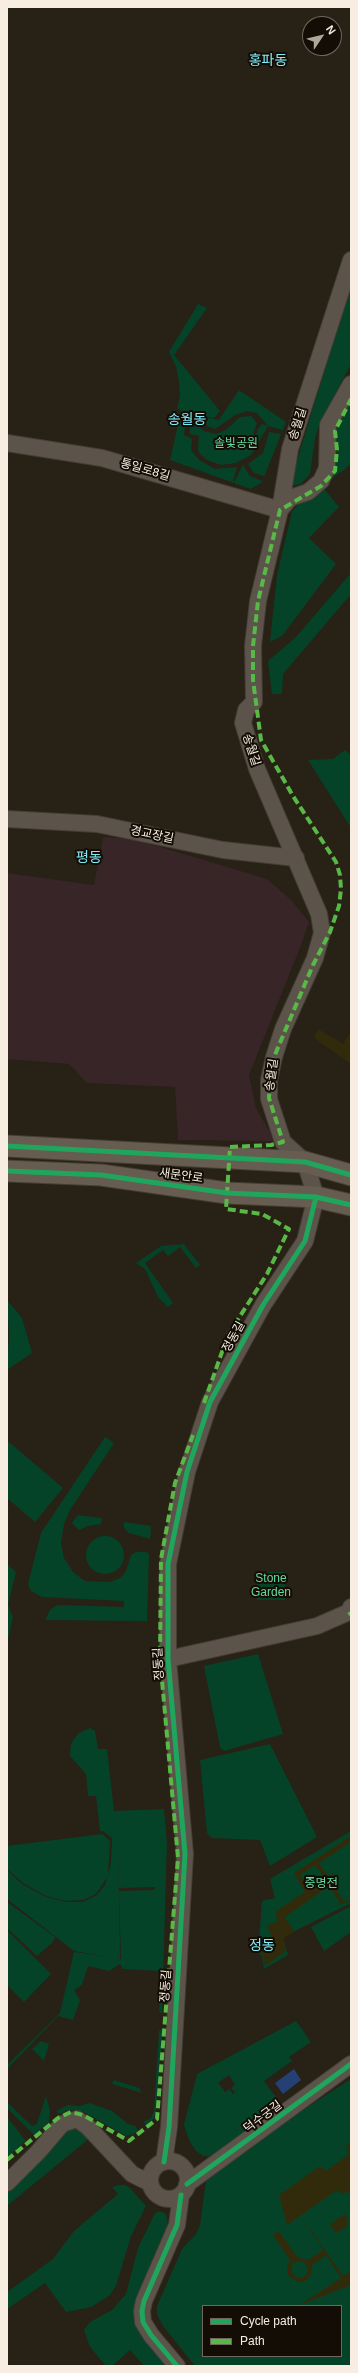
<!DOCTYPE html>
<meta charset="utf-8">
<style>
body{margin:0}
#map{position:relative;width:358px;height:2373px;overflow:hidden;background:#282115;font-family:Helvetica,sans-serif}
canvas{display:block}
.frame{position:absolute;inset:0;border:8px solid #f7eee1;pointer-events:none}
.legend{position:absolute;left:202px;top:2305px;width:140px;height:52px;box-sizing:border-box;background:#130d05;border:1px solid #6e675d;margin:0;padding:5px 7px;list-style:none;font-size:12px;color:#f7eee1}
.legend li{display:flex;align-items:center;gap:8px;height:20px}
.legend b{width:20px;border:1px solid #6e675d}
.north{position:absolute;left:302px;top:16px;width:40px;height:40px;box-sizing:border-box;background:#130d05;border:1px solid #6e675d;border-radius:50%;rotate:55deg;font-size:11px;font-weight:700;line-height:16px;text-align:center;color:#f7eee1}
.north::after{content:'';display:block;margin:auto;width:14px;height:18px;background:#afa69a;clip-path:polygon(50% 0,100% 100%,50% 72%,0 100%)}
</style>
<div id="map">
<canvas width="358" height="2373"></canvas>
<div class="frame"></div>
<ul class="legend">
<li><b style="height:5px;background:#20a55d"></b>Cycle path</li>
<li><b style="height:5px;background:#58b947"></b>Path</li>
</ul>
<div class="north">N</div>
</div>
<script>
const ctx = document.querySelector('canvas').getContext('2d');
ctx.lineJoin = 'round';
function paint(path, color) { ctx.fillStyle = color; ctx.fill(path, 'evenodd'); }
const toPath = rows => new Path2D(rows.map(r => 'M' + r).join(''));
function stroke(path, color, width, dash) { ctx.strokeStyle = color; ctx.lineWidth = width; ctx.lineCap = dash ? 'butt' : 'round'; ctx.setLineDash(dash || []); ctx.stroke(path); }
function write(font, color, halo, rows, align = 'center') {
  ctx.font = font + ' Helvetica,"Noto Sans KR",sans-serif'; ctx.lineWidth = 4; ctx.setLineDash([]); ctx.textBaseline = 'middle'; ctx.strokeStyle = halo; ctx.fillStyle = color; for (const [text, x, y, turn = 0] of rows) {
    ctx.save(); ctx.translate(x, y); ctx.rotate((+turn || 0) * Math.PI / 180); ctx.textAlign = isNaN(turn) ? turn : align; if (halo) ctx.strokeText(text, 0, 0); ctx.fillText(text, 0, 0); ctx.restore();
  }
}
paint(toPath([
 [103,837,134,839,267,879,291,900,309,922,301,945,249,1075,256,1108,275,1141,178,1140,175,1087,87,1083,69,1064,7,1059,7,873,94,885]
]), '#372528');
paint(toPath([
 [351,285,351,364,321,420,315,438,310,474,301,484,293,485,291,480],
 [198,304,207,308,174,355,220,411,214,418,182,411,177,408,180,396,179,382,176,366,169,352],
 [239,390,286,422,262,482,251,489,170,460,181,412,219,420],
 [247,411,257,413,268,426,262,424,258,429,256,435,262,438,253,434,257,423,251,416,240,417,226,430,216,434,204,431,199,427,200,423,190,420,191,417,205,420,207,426,215,429,235,415],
 [186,420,195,421,194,427,190,427,190,434,199,436,198,449,199,453,207,460,221,465,236,463,251,455,268,426,282,430,281,434,269,432,263,453,248,464,254,473,264,476,262,481,250,476,243,465,234,482,233,481,237,467,215,469,199,460,191,450,192,439,184,435],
 [351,399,351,463,344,470,321,486,335,471,337,450,335,431],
 [325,490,339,507,309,538,336,564,282,636,270,642,277,575,292,511,301,502],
 [351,573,351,594,283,674,282,694,272,694,268,661,295,638],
 [345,750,351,755,351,828,308,760,333,759],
 [184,1244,200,1265,196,1268,180,1247,168,1256,163,1250,145,1263,173,1303,168,1307,158,1297,145,1269,136,1263,161,1246],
 [7,1300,22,1318,32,1353,7,1370,9,1334],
 [105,1437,114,1443,70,1510,64,1524,61,1543,64,1558,73,1572,85,1581,110,1582,120,1578,126,1571,131,1555,136,1552,147,1552,149,1555,147,1621,45,1620,50,1610,57,1605,124,1607,124,1601,42,1597,31,1591,28,1584,41,1533],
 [9,1442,63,1488,35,1522,7,1498,7,1444],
 [78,1515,102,1518,101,1524,88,1526,79,1530,72,1523],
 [124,1522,151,1526,150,1539,129,1533,124,1528],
 '86 1555a19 19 0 1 1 38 0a19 19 0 1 1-38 0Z',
 [7,1564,16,1572,8,1605,13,1617,7,1644],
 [257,1572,285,1572,285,1600,257,1600],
 [258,1654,283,1734,224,1751,220,1747,204,1666],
 [90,1728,95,1731,98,1749,107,1749,114,1811,164,1809,167,1843,162,2014,159,2011,162,1971,123,1969,120,1964,109,1971,88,1966,82,1985,74,1990,80,2000,73,2020,58,2016,7,2069,7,2065,60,2013,74,1952,121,1959,119,1891,155,1890,155,1887,119,1888,118,1843,120,1959,74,1951,7,1899,7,1870,22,1884,46,1897,65,1902,83,1902,97,1895,105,1885,111,1864,112,1838,103,1831,100,1831,96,1796,88,1796,86,1774,70,1756,71,1744,74,1739,79,1733],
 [270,1744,317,1837,270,1866,260,1840,212,1838,207,1833,200,1760],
 [351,1831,351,1903,283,1937,288,1955,264,1969,262,1956,258,1953,262,1901,275,1898,270,1879],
 [102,1834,110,1841,108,1876,96,1894,83,1900,65,1901,46,1896,23,1883,7,1869,7,1846],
 [7,1902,55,1937,53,1942,37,1956,7,1928],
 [351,1906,351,1932,324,1951,311,1927],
 [7,1930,51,1974,24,2002,7,1985],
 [296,2021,311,2042,289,2057,292,2061,264,2081,281,2104,325,2073,323,2078,214,2157,203,2156,195,2150,189,2140,184,2125,197,2074],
 [229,2075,235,2085,231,2088,235,2093,233,2094,229,2089,225,2092,218,2083],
 [163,2028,156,2111,154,2118,147,2125,143,2122,151,2118,154,2111,159,2031],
 [41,2041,49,2044,44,2061,32,2049],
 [351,2079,351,2366,195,2366,163,2326,157,2314,157,2306,182,2249,196,2234,200,2225,206,2181,209,2176,303,2110],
 [203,2306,341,2306,341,2356,203,2356],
 [114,2080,139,2088,142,2093,112,2084],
 [46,2096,50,2111,49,2122,34,2135,7,2108,7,2102,32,2126,37,2124],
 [89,2103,112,2111,128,2124,135,2126,139,2132,126,2136,82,2111,69,2110,60,2114,56,2111,68,2105,80,2106],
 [7,2117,26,2141,7,2157],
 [69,2123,92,2136,7,2206,7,2171],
 [119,2185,125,2185,130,2188,146,2206,131,2236,116,2286,109,2296,91,2307,66,2312,45,2283,7,2309,7,2292,53,2259,74,2231,118,2194,112,2187],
 [160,2211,166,2214,168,2224,137,2304,169,2366,144,2366,130,2350,112,2366,106,2366,90,2347,84,2330,90,2322,112,2310,126,2294,138,2248,155,2213]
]), '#054329');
paint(toPath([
 [318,1029,343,1044,351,1031,351,1064,314,1038],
 [351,1836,351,1842,319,1863,328,1876,333,1873,338,1880,333,1884,344,1902,351,1899,351,1901,341,1904,329,1886,285,1917,294,1932,283,1938,286,1951,265,1966,264,1956,259,1952,275,1944,267,1926,277,1921,276,1911,305,1892,294,1873],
 [315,1865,325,1878,309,1889,300,1875],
 [351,2143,351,2195,346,2192,340,2194,337,2190,287,2225,279,2195,320,2166,326,2171,349,2154,346,2146],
 [345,2214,348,2219,347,2226,336,2233,330,2224],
 [301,2216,343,2276,351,2271,351,2285,298,2306,341,2278,326,2255,312,2265,311,2274,306,2281,297,2282,288,2275,287,2267,290,2260,273,2235,279,2231,297,2257,308,2260,323,2250],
 [298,2261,304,2262,308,2269,307,2274,302,2278,297,2278,291,2271,293,2263]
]), '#322b0b');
paint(toPath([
 [294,2069,301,2080,283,2094,275,2083]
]), '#254074');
const minor = toPath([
 [7,443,102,458,280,510,290,498,308,492,321,481,327,468,328,425,351,384],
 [7,819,97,824,223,850,296,858],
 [168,1659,317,1626,349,1612,351,1607],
 '150 2180a19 19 0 1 1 38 0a19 19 0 1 1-38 0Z',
 [164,2162,169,2127,185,1854,168,1659,168,1564,187,1472,210,1402,263,1305,305,1241,316,1197,305,1162,283,1142,269,1099,269,1080,274,1057,283,1029,315,958,322,933,319,914,257,769,243,723,246,710,254,702,253,646,258,601,280,510,290,449,351,260],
 [7,2183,39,2151,62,2124,77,2119,88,2127,132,2174,150,2183],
 [187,2184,351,2064],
 [177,2366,151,2335,143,2322,142,2311,144,2301,177,2225,181,2195]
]);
const major = toPath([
 [7,1146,305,1162,351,1175],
 [7,1171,101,1175,227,1193,316,1197,351,1205]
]);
stroke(minor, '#433d33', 18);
stroke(major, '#433d33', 23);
stroke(minor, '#5c544b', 16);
stroke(major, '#665c50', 21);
stroke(toPath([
 [204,1403,228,1335,267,1274,289,1229,262,1214,226,1209,230,1147,271,1145,283,1142,269,1098,270,1079,274,1057,313,965,330,932,339,906,341,889,340,875,336,862,293,796,261,740,253,680,253,646,258,601,280,510,321,486,335,471,337,450,335,431,351,399],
 [349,1612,351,1615],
 [7,2160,58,2118,71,2112,83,2115,129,2141,157,2119,178,1858,160,1658,161,1559,175,1483,193,1435]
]), '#58b947', 4, [8, 4]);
stroke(toPath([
 [7,1146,305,1162,351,1175],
 [7,1171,101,1175,227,1193,316,1197,351,1205],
 [164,2162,169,2127,185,1854,168,1659,168,1564,187,1472,210,1402,263,1305,305,1241,316,1197],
 [187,2184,351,2064],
 [177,2366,151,2335,143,2322,142,2311,144,2301,177,2225,181,2195]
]), '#20a55d', 5);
write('12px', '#f7eee1', '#130d05', [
 ["송월길",298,424,-72],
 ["통일로8길",145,470,16],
 ["송월길",251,750,72],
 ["경교장길",152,835,12],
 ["송월길",272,1075,-82],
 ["새문안로",181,1176,8],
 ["정동길",234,1337,-61],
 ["정동길",159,1664,-93],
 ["정동길",166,1986,-86],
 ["덕수궁길",263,2117,-37]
]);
write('12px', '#64d9a1', '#130d05', [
 ["솔빛공원",236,444],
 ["Stone",271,1579],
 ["Garden",271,1593],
 ["중명전",321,1884]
]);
write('14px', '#81ecf8', '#130d05', [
 ["홍파동",268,61],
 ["송월동",187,420],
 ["평동",89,858],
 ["정동",262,1946]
]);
</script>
